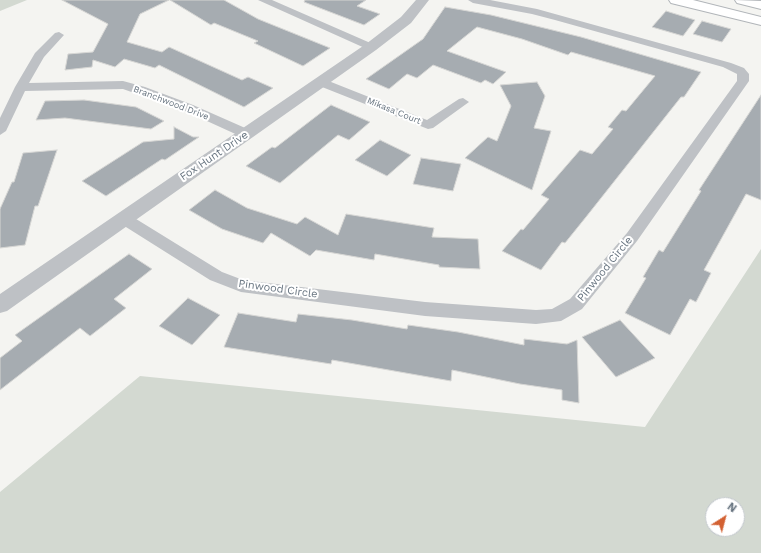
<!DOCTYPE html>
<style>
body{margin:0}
#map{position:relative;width:761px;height:553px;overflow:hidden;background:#f4f4f1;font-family:"Work Sans",sans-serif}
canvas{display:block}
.north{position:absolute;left:705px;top:497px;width:40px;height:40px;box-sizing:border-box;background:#fff;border:1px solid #c2c7cc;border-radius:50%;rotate:36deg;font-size:11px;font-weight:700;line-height:16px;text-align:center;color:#66737f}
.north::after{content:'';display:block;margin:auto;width:14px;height:18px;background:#d36132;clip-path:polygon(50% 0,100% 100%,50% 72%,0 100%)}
</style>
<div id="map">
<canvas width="761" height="553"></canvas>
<div class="north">N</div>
</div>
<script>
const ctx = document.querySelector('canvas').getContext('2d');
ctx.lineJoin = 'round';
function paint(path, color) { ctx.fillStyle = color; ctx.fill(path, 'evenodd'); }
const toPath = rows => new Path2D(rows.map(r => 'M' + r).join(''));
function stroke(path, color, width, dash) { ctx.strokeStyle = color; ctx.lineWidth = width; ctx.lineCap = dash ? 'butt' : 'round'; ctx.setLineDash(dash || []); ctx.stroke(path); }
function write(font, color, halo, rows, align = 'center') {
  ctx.font = font + ' "Work Sans",sans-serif'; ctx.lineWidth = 4; ctx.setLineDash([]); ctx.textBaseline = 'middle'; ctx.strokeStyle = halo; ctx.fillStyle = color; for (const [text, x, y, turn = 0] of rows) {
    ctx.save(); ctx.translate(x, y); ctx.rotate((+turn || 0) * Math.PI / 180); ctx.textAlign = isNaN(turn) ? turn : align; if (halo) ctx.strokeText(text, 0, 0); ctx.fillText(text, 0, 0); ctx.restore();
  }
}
paint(toPath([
 [0,0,27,0,0,11],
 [761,249,761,553,0,553,0,492,140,376,645,427],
 [713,505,737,505,737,529,713,529]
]), '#d3d9d1');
const building = toPath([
 [62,0,169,0,140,14,127,42,162,52,169,47,242,80,248,77,273,88,244,107,159,65,155,68,124,59,115,67,93,60,92,67,65,70,68,54,93,52,108,24,62,0],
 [170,0,224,0,258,19,330,48,303,66,254,43,258,41,214,23,211,25,170,0],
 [305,0,366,0,357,6,380,14,364,25,304,2,305,0],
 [445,7,491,15,581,37,701,72,684,97,681,97,586,217,565,243,562,242,541,270,502,251,521,229,523,230,549,199,541,195,580,150,592,154,613,129,608,127,622,110,626,111,655,76,571,52,568,55,522,39,477,27,447,51,506,72,493,84,485,80,481,83,433,65,417,78,407,74,389,89,366,79,423,39,445,7],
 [666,11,695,20,683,36,652,27,666,11],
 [702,21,731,29,722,42,693,34,702,21],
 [537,82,545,96,534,128,551,131,532,190,465,158,488,137,497,141,511,106,500,85,537,82],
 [761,95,761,200,746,194,704,270,711,273,696,302,690,299,670,335,625,313,646,278,643,277,659,250,663,252,701,191,699,190,761,95],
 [84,100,136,107,164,121,151,129,65,118,36,120,45,101,84,100],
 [331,105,370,122,349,140,338,135,280,183,246,166,272,147,275,148,331,105],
 [174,127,193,137,199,137,165,160,162,159,106,196,82,181,143,142,174,139,174,127],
 [380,140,411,155,387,176,355,160,380,140],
 [57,150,38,206,35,206,25,245,0,248,0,209,12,182,14,182,23,153,57,150],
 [421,158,461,164,453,191,413,184,421,158],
 [215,190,247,208,297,224,305,217,338,235,346,214,434,228,432,237,478,239,480,269,439,267,439,265,375,254,374,260,316,250,310,256,271,233,263,243,222,229,189,210,215,190],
 [129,254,152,269,114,299,126,308,90,336,80,328,0,390,0,358,22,341,15,335,129,254],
 [188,298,220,315,192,345,159,326,188,298],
 [238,313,296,322,298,314,352,320,407,329,408,325,458,332,524,345,524,339,567,344,577,340,579,403,562,400,562,390,520,384,452,370,451,381,332,360,331,364,224,347,238,313],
 [620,320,655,358,616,377,582,337,620,320]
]);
paint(building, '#a6acb1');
stroke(building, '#d6d6d4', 1);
const secondary = toPath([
 [669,0,693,0,761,17,761,25,671,3,669,0],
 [735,0,761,1,761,9,737,3,735,0]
]);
stroke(secondary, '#b1b5b9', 2);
paint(toPath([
 [258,0,272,0,375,45,377,47,375,49,367,49,258,0],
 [468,0,490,0,537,9,731,63,744,68,749,74,749,81,637,241,582,309,561,321,536,324,425,316,241,292,210,280,118,222,116,218,118,214,123,213,128,214,222,272,243,280,425,302,536,310,552,309,570,299,627,233,737,81,737,74,723,67,555,20,532,14,473,3,468,0],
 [59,32,64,35,44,57,29,83,123,81,145,87,193,105,252,131,253,134,252,137,247,138,242,137,185,111,123,89,25,91,6,131,0,135,0,118,15,87,35,53,55,33,59,32],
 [321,78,427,120,459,99,463,98,469,102,433,128,428,129,317,85,315,82,321,78]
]), '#bec1c5');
paint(toPath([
 [416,0,429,0,411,23,376,50,7,311,0,313,0,294,366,44,401,17,416,0]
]), '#bec1c5');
paint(secondary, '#fff');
write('9px', '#66737f', '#fff', [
 ["Branchwood Drive",171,103,21],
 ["Mikasa Court",394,111,22]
]);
write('11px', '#66737f', '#fff', [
 ["Fox Hunt Drive",214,156,-34],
 ["Pinwood Circle",605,269,-51],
 ["Pinwood Circle",278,289,8]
]);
</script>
